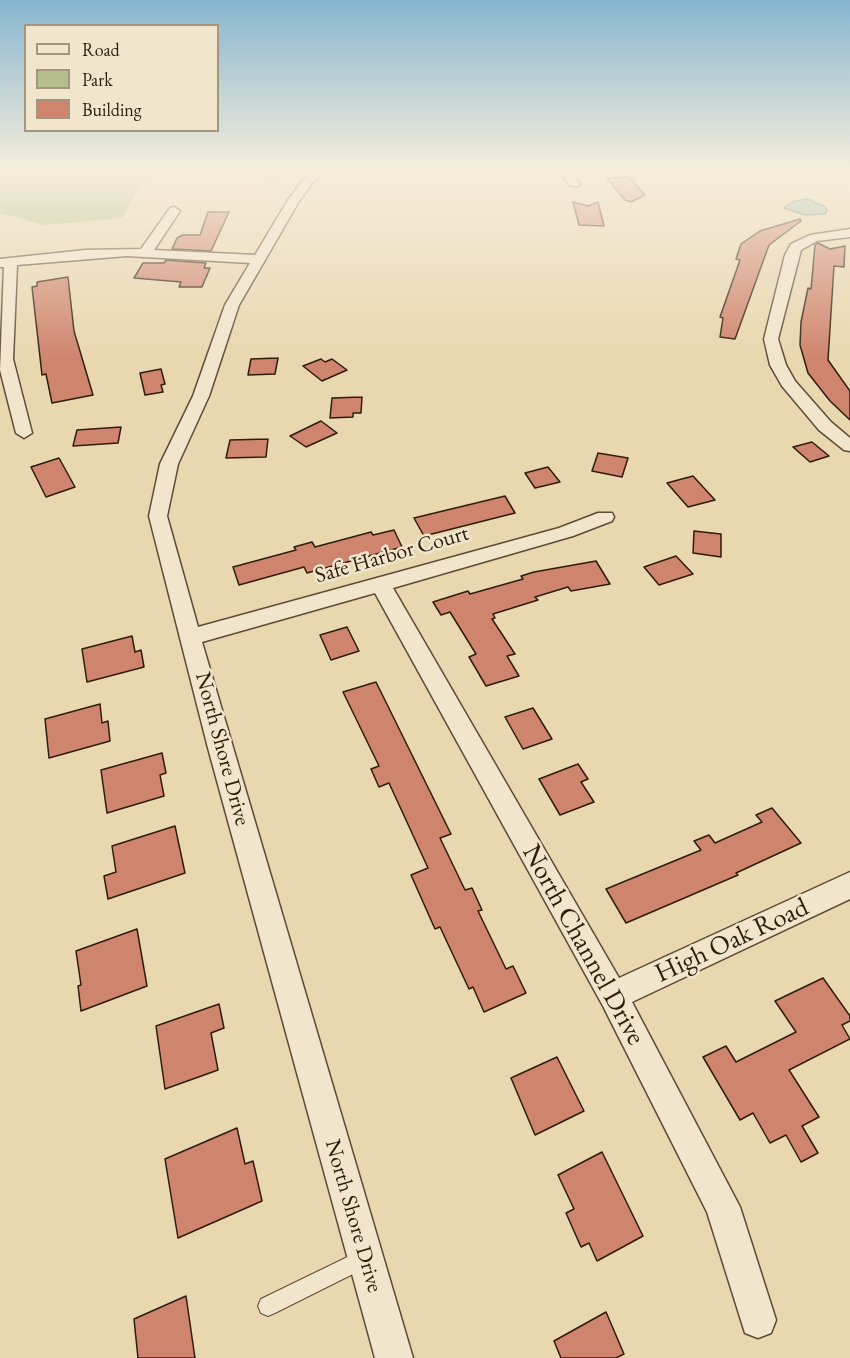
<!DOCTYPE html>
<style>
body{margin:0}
#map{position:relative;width:850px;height:1358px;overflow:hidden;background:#e9d7b0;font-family:"EB Garamond",serif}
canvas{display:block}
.legend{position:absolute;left:24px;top:24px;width:195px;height:108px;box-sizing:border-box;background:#f1e5cc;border:2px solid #a39580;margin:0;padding:8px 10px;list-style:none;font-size:18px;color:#2f1c0d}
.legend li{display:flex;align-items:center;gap:12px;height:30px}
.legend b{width:30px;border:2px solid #a39580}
</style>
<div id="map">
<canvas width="850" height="1358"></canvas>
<ul class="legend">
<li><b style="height:8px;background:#f1e5cc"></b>Road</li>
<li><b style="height:16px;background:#b4bf8d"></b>Park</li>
<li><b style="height:16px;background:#cf846e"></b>Building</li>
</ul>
</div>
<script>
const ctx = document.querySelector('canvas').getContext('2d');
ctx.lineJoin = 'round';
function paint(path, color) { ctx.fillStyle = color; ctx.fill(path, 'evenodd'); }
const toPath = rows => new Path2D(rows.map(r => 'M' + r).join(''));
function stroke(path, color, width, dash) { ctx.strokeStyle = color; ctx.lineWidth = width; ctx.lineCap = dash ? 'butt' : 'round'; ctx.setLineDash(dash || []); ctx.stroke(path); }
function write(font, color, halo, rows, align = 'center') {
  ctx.font = font + ' "EB Garamond",serif'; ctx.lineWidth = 5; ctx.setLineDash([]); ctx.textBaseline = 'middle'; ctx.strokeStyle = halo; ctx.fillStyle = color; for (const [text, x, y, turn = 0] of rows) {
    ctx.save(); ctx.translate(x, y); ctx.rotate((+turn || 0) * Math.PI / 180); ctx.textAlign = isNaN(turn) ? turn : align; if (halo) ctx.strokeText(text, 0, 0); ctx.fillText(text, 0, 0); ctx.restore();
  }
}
paint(toPath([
 [0,168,301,168,279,182,191,171,141,184,122,218,43,225,0,213]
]), '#b4bf8d');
const water = toPath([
 [807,199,824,206,827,210,825,214,805,215,784,208,791,202,807,199]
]);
paint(water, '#97baab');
stroke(water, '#6d7b6c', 1.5);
const building = toPath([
 [629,177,645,195,631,202,625,200,607,178,629,177],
 [573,202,588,206,598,202,604,226,579,225,573,202],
 [208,212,229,212,211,251,172,249,177,238,183,235,200,235,208,212],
 [800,219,801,221,769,245,735,339,720,337,723,318,720,317,740,260,736,259,741,244,760,231,800,219],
 [818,243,830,249,845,246,844,267,834,266,828,360,850,391,850,420,830,401,808,373,800,345,801,322,808,288,811,289,815,245,818,243],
 [166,260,206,263,204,268,210,268,202,287,179,287,181,282,134,278,143,263,164,263,166,260],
 [68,277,74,331,93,395,52,403,46,374,42,375,32,287,37,286,37,282,68,277],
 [278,358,275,374,248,375,251,359,278,358],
 [321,359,325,362,332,359,347,370,322,381,303,366,321,359],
 [161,369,165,384,161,385,163,392,145,395,140,373,161,369],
 [362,397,361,413,353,413,353,417,330,418,332,398,362,397],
 [321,421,337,433,306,447,290,436,321,421],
 [121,427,118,443,73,446,77,430,121,427],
 [268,439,266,457,226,458,230,440,268,439],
 [812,442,829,456,810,462,793,447,812,442],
 [598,453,628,458,622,477,592,471,598,453],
 [59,458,75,487,46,497,31,467,59,458],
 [548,467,560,482,535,488,525,473,548,467],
 [693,476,715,500,688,507,667,483,693,476],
 [505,496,515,513,424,536,414,518,505,496],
 [394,530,402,547,307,573,304,567,239,585,233,567,296,550,294,547,312,542,315,547,371,532,373,535,394,530],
 [694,531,721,534,721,557,693,553,694,531],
 [676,556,693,574,659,585,644,567,676,556],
 [596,561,610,584,571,591,568,587,535,597,538,600,493,614,495,618,492,619,515,654,507,656,519,676,486,686,469,657,476,654,450,612,441,615,433,602,468,591,470,594,523,579,521,576,534,572,596,561],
 [347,627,359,651,331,660,320,635,347,627],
 [132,636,135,652,141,650,144,667,87,682,82,649,132,636],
 [376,682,451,834,440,838,465,890,472,888,482,910,478,911,506,969,513,966,526,993,484,1012,473,987,469,989,440,927,435,929,411,875,428,868,389,783,379,787,371,769,379,766,343,692,376,682],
 [100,704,102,723,108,721,110,741,49,758,45,719,100,704],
 [533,708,552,739,523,749,505,717,533,708],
 [162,753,166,773,160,775,164,796,107,813,101,770,162,753],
 [578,764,588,779,581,782,594,802,560,815,539,779,578,764],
 [772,808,801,843,736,873,738,875,626,923,606,889,701,850,694,841,709,835,715,843,762,822,756,815,772,808],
 [175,826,185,873,108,899,104,876,116,872,112,846,175,826],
 [137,929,147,986,81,1011,78,986,81,985,76,951,137,929],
 [823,978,850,1016,850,1021,842,1025,850,1039,789,1070,819,1117,802,1126,818,1153,801,1162,786,1135,770,1143,753,1113,740,1120,703,1057,726,1046,736,1062,796,1032,775,1001,823,978],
 [219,1004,224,1028,211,1033,218,1070,165,1089,156,1026,219,1004],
 [557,1057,584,1111,535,1135,511,1078,557,1057],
 [237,1128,245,1164,253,1161,262,1201,178,1238,165,1159,237,1128],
 [602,1152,643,1236,597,1261,589,1243,581,1247,566,1213,574,1209,558,1175,602,1152],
 [186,1296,195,1358,138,1358,134,1319,186,1296],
 [606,1312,624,1354,616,1358,561,1358,554,1341,606,1312]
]);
paint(building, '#cf846e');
stroke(building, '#2f1c0d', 1.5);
const lane = toPath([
 [364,1249,371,1251,373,1258,371,1265,275,1313,268,1316,261,1313,258,1306,261,1299,364,1249]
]);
const street = toPath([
 [318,168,331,168,312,183,298,203,239,305,209,396,178,464,167,516,198,627,559,528,598,513,612,513,614,517,612,521,573,536,393,588,619,978,850,872,850,899,632,1002,740,1207,776,1320,771,1333,758,1338,745,1333,707,1212,603,1006,375,593,202,642,413,1358,375,1358,208,748,149,516,160,464,193,396,225,305,250,263,127,256,17,265,13,359,32,433,24,438,16,433,0,370,4,267,0,267,0,259,85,250,141,249,170,208,174,207,180,211,154,250,255,255,288,200,304,179,318,168],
 [557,168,568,168,580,184,578,186,570,186,557,168],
 [850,229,850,237,817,241,801,250,778,339,786,365,795,381,831,422,850,438,850,451,844,450,819,430,782,386,770,365,764,339,785,255,791,244,810,235,850,229]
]);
stroke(lane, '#5e4b36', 2);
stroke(street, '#5e4b36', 3);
paint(lane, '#f1e5cc');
paint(street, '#f1e5cc');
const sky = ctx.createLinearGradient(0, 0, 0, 359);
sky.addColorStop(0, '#87b6d0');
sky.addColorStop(0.47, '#f5eddb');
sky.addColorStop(1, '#f5eddb00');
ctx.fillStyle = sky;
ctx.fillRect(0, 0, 850, 359);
write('22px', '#2f1c0d', '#f1e5cc', [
 ["Safe Harbor Court",392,555,-16],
 ["North Shore Drive",222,749,75],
 ["North Shore Drive",353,1216,74]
]);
write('27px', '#2f1c0d', '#f1e5cc', [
 ["High Oak Road",732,941,-25],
 ["North Channel Drive",583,945,61]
]);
</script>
